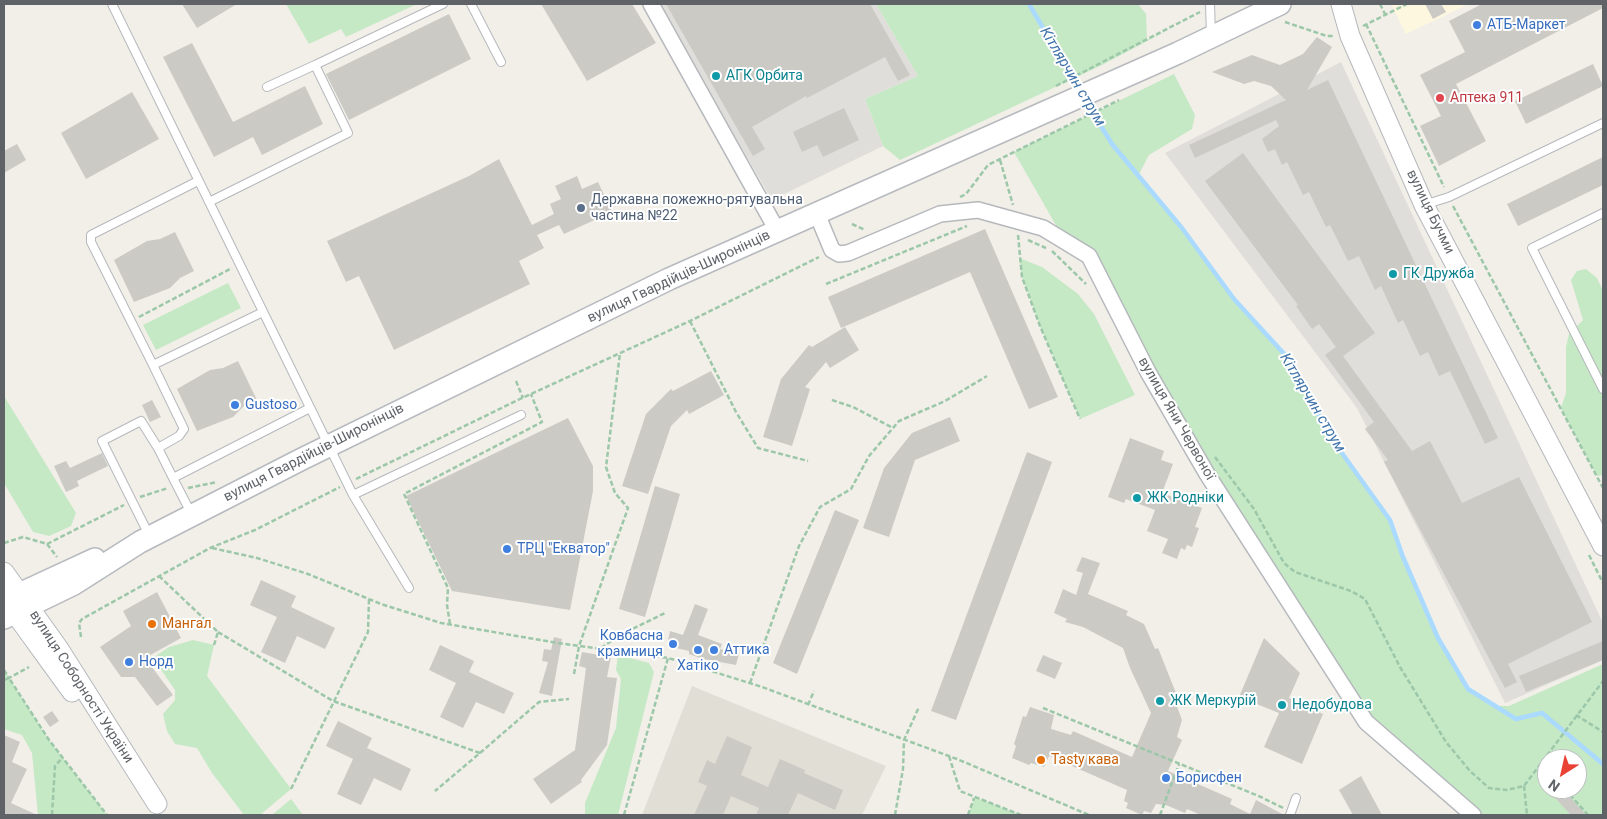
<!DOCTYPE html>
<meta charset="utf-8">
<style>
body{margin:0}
#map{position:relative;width:1607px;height:819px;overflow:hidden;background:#f1efe8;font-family:Roboto,sans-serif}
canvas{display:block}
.frame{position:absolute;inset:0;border:5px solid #5f6368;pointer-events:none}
.north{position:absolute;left:1537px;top:749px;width:50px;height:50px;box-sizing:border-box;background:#fff;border:1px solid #bfc1c3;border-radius:50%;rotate:215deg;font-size:14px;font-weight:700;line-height:20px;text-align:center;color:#5f6368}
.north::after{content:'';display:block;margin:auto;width:18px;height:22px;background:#ea4335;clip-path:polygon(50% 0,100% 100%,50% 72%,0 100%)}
</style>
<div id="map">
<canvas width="1607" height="819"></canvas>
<div class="frame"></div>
<div class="north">N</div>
</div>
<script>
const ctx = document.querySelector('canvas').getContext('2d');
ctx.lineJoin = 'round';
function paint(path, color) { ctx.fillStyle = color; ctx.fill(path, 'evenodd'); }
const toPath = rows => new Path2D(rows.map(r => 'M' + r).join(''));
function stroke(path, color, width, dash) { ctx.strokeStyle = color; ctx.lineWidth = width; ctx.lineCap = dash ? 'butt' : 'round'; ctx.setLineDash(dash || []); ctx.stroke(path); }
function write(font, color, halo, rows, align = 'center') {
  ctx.font = font + ' Roboto,sans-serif'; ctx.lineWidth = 4; ctx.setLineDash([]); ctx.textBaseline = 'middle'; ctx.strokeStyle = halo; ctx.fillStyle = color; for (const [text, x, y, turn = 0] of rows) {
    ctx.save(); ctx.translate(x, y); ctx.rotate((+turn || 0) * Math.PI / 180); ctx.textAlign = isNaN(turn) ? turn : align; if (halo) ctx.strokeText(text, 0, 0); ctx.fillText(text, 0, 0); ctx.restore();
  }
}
paint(toPath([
 [1391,4,1469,4,1406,34]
]), '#fef7e0');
paint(toPath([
 [657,4,876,4,918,76,865,99,883,146,772,200],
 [1341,62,1603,623,1603,660,1505,703,1357,408,1165,153]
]), '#e0deda');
paint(toPath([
 [692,686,886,766,862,815,642,815]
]), '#e1ded6');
paint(toPath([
 [286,4,417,4,346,37,341,29,309,44],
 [876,4,1138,4,1146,14,1147,40,1170,29,1102,65,900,160,883,146,865,99,918,76],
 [1174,74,1195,115,1192,129,1149,155,1138,176,1181,228,1234,300,1286,358,1333,442,1389,520,1438,638,1467,690,1494,706,1509,706,1603,664,1603,815,1473,815,1366,722,1265,564,1089,256,1065,241,1014,152],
 [1547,759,1577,759,1577,789,1547,789],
 [1019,258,1042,267,1078,294,1094,314,1135,395,1080,419,1040,326,1022,277],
 [1586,269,1597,278,1603,291,1603,475,1597,476,1561,408,1566,393,1566,347,1569,334,1583,320,1571,280,1577,271],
 [228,283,241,308,156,350,143,325],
 [4,396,76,513,71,526,49,536,33,532,4,483],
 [193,640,214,645,207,676,291,789,260,815,244,815,212,773,197,748,175,744,167,731,163,714,175,700,175,690,153,658,169,647],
 [618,655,649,663,654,672,618,815,585,815,585,803,616,728,621,679,616,670],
 [4,670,49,740,107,815,38,815,32,753,22,735,4,729],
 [975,797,1021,815,968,815],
 [291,799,303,815,272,815]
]), '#c5e8c5');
stroke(toPath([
 [1029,4,1080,91],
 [1085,100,1112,144,1182,228,1234,299,1287,357,1334,442,1390,520,1403,557,1438,638,1468,689,1516,719,1542,713,1603,764]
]), '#aadaff', 4.5);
paint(toPath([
 [182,4,237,4,197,28],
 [541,4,632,4,656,43,587,81],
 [666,4,870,4,910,75,898,81,885,57,807,98,806,96,752,127,765,149,753,156],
 [1425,4,1441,4,1446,12,1433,19],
 [1482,4,1603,4,1603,8,1456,84,1486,141,1439,166,1420,126,1441,116,1420,75,1465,52,1449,21],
 [449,14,471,59,349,120,326,74],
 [1317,37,1332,47,1307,90,1328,80,1498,438,1485,444,1450,371,1439,376,1428,352,1420,356,1403,320,1398,323,1381,286,1375,290,1359,256,1348,261,1330,225,1326,227,1309,192,1303,195,1287,162,1282,165,1275,149,1268,152,1262,139,1279,126,1276,120,1195,158,1189,145,1286,100,1271,86,1254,81,1244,84,1212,72,1252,55,1280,65,1303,54],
 [192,43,233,122,305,86,323,124,262,155,253,137,214,157,163,57],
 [1593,64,1603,86,1526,124,1515,101],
 [132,92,159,139,86,179,61,133],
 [844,108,859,140,823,157,817,145,802,152,793,132],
 [17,144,26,160,4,173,4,151],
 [1243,153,1375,333,1343,356,1412,451,1430,441,1462,503,1519,477,1592,622,1508,664,1517,682,1505,688,1384,462,1388,460,1365,429,1374,422,1325,355,1336,347,1319,324,1312,329,1296,306,1298,305,1205,181],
 [1603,157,1603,185,1518,226,1507,204],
 [499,159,532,225,554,214,550,204,561,199,555,186,577,176,582,189,598,182,612,212,564,234,559,225,537,235,544,248,519,261,530,284,394,350,359,276,346,282,327,241,469,176],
 [985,229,1058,397,1029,409,970,272,841,328,828,297],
 [175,232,194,271,180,278,170,288,134,302,114,260,147,241,160,239],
 [845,327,859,350,830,368,826,362,805,387,810,389,792,446,763,437,781,379,809,345,812,347],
 [238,361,257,400,244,406,233,417,197,431,177,389,210,370,223,368],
 [711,371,724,395,689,414,687,410,671,426,648,494,622,486,646,414,671,389,673,391],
 [152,400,161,417,150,422,142,405],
 [950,417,960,441,915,460,889,537,863,528,884,468,912,433],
 [568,418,593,466,593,491,570,610,452,591,406,496],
 [1130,438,1164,451,1161,460,1173,464,1162,493,1202,508,1195,527,1199,528,1192,547,1187,545,1185,550,1181,548,1177,559,1162,553,1168,539,1147,531,1155,510,1126,499,1124,503,1108,497],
 [1027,452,1052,462,956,720,931,711],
 [102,453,108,466,77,481,79,486,66,492,54,466,66,461,70,468],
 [655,486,680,494,645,617,619,609],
 [835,510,859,520,797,674,773,663],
 [1082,557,1100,563,1088,594,1128,611,1126,615,1144,624,1155,649,1158,648,1176,693,1173,696,1182,720,1177,737,1182,740,1168,771,1232,799,1230,804,1250,814,1256,800,1284,815,1201,815,1187,809,1185,813,1166,805,1156,804,1151,813,1144,811,1142,815,1126,808,1128,803,1124,801,1127,790,1049,756,1044,767,1031,763,1029,765,1012,758,1016,746,1014,744,1023,716,1026,717,1030,707,1054,715,1051,729,1071,735,1073,731,1132,757,1151,713,1130,668,1123,648,1083,627,1065,622,1067,619,1054,613,1063,589,1076,595,1083,573,1076,571],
 [261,580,296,596,291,607,335,628,325,649,297,636,285,663,261,652,277,617,250,605],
 [157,592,181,638,145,658,173,695,157,706,135,677,121,677,100,647,131,626,123,611],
 [695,604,708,609,698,635,722,644,720,649,739,654,736,665,703,659,689,654,689,651,667,646,670,631,683,635],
 [554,637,562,639,552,696,539,693,548,662,542,661,544,649,551,650],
 [1264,638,1300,673,1289,698,1323,714,1302,764,1264,747,1279,713,1239,697],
 [1603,641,1603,660,1526,692,1519,676],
 [440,645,474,661,469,672,514,693,504,714,476,702,463,728,440,717,456,683,429,670],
 [582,652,611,657,607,677,617,678,607,745,581,780,582,782,551,804,533,779,575,750,586,668,579,666],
 [1043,655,1062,663,1055,679,1036,671],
 [52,711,59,721,50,727,43,717],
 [338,721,372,738,367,748,411,769,401,791,374,778,361,805,337,794,353,759,326,746],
 [4,735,20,742,12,762,27,769,11,803,37,815,4,815],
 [727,736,752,747,741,775,768,787,780,759,805,770,804,773,843,790,835,810,798,793,788,815,756,815,759,808,731,796,723,815,694,815,707,786,698,782,707,760,715,764],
 [1361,776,1382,815,1353,815,1339,790],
 [1547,789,1563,789,1586,815,1571,815]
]), '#cccac5');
const service = toPath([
 [112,4,353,495,409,588],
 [471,4,501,62],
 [1210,4,1211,34],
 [267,87,315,65],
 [209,202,348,133,315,65,443,4],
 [1424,205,1449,197,1603,123],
 [1603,213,1532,248,1603,389],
 [153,365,91,242,91,235,198,181],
 [173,478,158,448,179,436,184,429,153,365,263,312],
 [353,495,521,415],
 [192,515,173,478,310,408],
 [149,535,102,441,141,421,158,448],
 [1290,815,1296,798]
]);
const minor = toPath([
 [651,4,778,232],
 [817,214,832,250,839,254,848,253,940,214,978,210,1043,228,1089,256,1148,372,1207,474,1366,722,1473,815]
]);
const tertiary = toPath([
 [1341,4,1350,36,1424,205,1603,546],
 [4,572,59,649,157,804],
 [6,601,72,692]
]);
const secondary = toPath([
 [4,601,95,559],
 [4,618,74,584,140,542,302,459,669,279,1178,53,1280,4]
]);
stroke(service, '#b5b8bc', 10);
stroke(minor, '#b5b8bc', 18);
stroke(tertiary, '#b5b8bc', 21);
stroke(secondary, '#b6babf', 24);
stroke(toPath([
 [1380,4,1385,14],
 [1285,22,1327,36,1334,36],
 [1366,24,1444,187],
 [1363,26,1407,4],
 [1056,86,1200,12],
 [1000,160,1013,205],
 [960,197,966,194,988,165,1119,100],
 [1453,206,1603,488],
 [852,224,865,230],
 [1018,235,1022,277,1040,326,1080,419],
 [1028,240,1046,248],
 [1052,251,1086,284],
 [826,284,967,226],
 [139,317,232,268],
 [690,321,736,412,758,448,808,461],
 [516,381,523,398],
 [832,400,853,407,893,428],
 [1215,457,1254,509,1284,563,1295,572,1351,591,1365,599,1400,667,1446,742,1470,771,1489,788,1507,790,1524,786,1603,681],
 [356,479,520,399,690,321,819,257],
 [188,488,217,482],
 [140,497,168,488],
 [4,543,23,537,47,544,57,557],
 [47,544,124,505],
 [212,548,257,558,308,574,381,604,441,623,558,643,668,658,689,664,762,687,957,759,1089,815],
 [1589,555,1603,583],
 [159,576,218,632,214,645],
 [450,624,447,605,448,588,404,494,542,422,531,394],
 [218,632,333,701,480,753,435,791],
 [81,637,79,623,82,619,210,548,255,530,340,487],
 [601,648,620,635,665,613],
 [4,670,9,678,29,667],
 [574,674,579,646,628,508,615,493,606,467,620,353],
 [4,680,9,678,49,740,107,815],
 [750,683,799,546,820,507,851,489,869,456,899,421,945,401,987,376],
 [808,705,814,691],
 [1043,708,1261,797,1283,808],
 [1576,715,1603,732],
 [480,753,539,702,569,699],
 [949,756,960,791,1021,815],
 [1539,765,1547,771],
 [1524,786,1527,815],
 [291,789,368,632,369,599],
 [1565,789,1588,815],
 [52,815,55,766,63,757],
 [624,815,668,658],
 [895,815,903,769,904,740,919,707],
 [968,815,974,798],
 [1160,815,1179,764]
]), '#9cc7a9', 2.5, [5, 2.5]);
stroke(service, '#fff', 8);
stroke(minor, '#fff', 15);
stroke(tertiary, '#fff', 19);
stroke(secondary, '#fff', 21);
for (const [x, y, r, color] of [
 [1477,25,5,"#3f7fe0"],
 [716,76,5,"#0f9aa8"],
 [1440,98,5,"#e0444e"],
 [581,208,5,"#5c6f8a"],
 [1393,274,5,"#0f9aa8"],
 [235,405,5,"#3f7fe0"],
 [1137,498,5,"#0f9aa8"],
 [507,549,5,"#3f7fe0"],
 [152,624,5,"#e8710a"],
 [673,644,5,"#3f7fe0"],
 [698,650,5,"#3f7fe0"],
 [714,650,5,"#3f7fe0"],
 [129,662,5,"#3f7fe0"],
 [1160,701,5,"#0f9aa8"],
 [1282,705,5,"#0f9aa8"],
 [1041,760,5,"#e8710a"],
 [1166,778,5,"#3f7fe0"]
]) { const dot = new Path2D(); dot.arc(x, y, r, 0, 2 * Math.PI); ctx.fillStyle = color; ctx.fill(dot); stroke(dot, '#fff', 2); }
write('14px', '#366cbe', '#fff', [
 ["АТБ-Маркет",1487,25],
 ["Gustoso",245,405],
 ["ТРЦ \"Екватор\"",517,549],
 ["Ковбасна",663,636,"right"],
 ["крамниця",663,652,"right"],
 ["Аттика",724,650],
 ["Норд",139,662],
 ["Хатіко",698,666,"center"],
 ["Борисфен",1176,778]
], 'left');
write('14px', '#0d838f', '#fff', [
 ["АГК Орбита",726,76],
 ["ГК Дружба",1403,274],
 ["ЖК Родніки",1147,498],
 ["ЖК Меркурій",1170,701],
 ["Недобудова",1292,705]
], 'left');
write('14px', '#be3a42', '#fff', [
 ["Аптека 911",1450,98]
], 'left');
write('14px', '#4e5e75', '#fff', [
 ["Державна пожежно-рятувальна",591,200],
 ["частина №22",591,216]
], 'left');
write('14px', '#5f6368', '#fff', [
 ["вулиця Бучми",1430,212,64],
 ["вулиця Гвардійців-Широнінців",679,277,-25],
 ["вулиця Яни Червоної",1176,419,60],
 ["вулиця Гвардійців-Широнінців",314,453,-27],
 ["вулиця Соборності України",81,687,57]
]);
write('14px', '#c56008', '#fff', [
 ["Мангал",162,624],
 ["Tasty кава",1051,760]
], 'left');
write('italic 15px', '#4174aa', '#fff', [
 ["Кітлярчин струм",1072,77,59],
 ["Кітлярчин струм",1312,403,59]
]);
</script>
